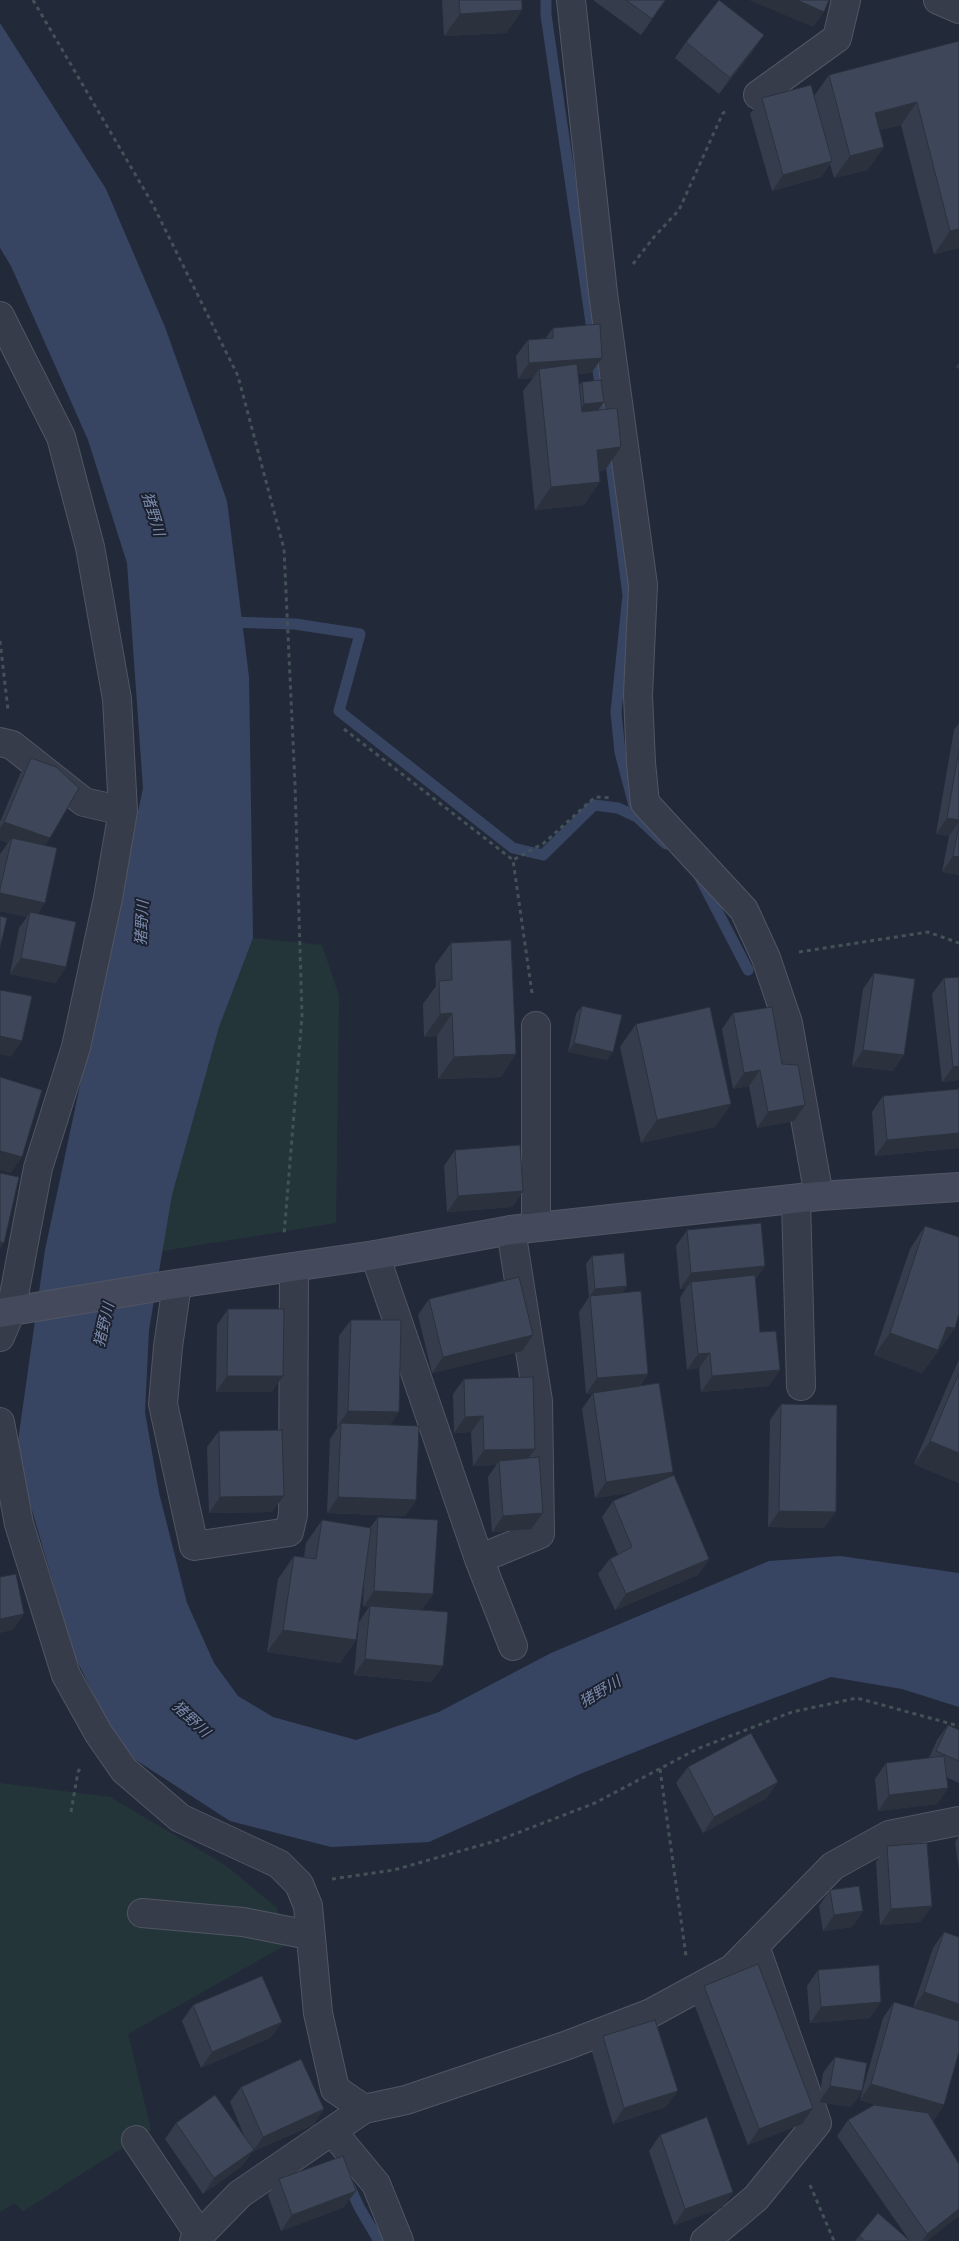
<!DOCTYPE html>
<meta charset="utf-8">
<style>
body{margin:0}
canvas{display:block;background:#222939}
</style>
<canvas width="959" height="2241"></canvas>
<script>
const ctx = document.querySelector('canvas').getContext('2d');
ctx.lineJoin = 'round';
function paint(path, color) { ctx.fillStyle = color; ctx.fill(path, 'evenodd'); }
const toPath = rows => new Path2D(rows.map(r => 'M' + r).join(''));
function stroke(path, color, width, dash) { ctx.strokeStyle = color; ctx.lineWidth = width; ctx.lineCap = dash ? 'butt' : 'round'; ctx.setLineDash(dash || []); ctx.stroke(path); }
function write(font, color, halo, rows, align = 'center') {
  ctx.font = font + ' Lato,"Noto Sans JP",sans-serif'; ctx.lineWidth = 4; ctx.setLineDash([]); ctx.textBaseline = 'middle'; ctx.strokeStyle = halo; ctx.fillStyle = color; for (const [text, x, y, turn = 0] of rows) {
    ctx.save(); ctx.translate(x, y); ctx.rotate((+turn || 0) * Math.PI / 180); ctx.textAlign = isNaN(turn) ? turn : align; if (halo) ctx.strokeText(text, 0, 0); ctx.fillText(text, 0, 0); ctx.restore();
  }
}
paint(toPath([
 [253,938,322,945,339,996,336,1223,162,1251,172,1195,219,1027],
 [0,1783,110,1797,225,1865,277,1908,284,1946,128,2034,151,2130,23,2211,14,2203,0,2212]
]), '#24353a');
paint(toPath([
 [0,23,106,189,165,327,227,501,249,677,253,938,219,1027,172,1195,149,1330,145,1412,159,1493,187,1603,214,1663,238,1696,273,1717,356,1740,439,1712,551,1653,769,1561,840,1556,959,1573,959,1707,902,1689,831,1677,720,1718,580,1774,429,1842,331,1847,230,1821,122,1751,74,1655,16,1455,45,1250,143,788,127,563,88,440,11,266,0,248]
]), '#384562');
stroke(toPath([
 [546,0,546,15,606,425],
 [609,448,628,595,616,712,620,752,637,817],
 [228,622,295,624,360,634,339,711,513,848,543,855,594,805,618,808,637,817,666,844],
 [698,874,748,970],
 [347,2181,359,2207,379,2241]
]), '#384562', 11);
const street = toPath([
 [571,0,603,293,643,585,638,695,641,763,645,803,744,910,766,958,788,1023,819,1196],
 [938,0,959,9],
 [758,95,837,38,846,0],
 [0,316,61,437,90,547,117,699,123,811,108,898,76,1047,38,1168,11,1311,0,1337],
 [0,742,12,745,84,802,123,811],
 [536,1026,536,1227],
 [796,1200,801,1386],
 [375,1255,479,1559,513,1646],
 [177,1284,168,1347,163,1404,194,1546,289,1532,293,1515,294,1267],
 [0,1422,19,1524,66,1675,99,1734,124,1770,180,1818,279,1864,299,1884,308,1906,318,2013,335,2089,364,2109],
 [479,1559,540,1534,538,1401,511,1230],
 [142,1913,243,1922,309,1935],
 [332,2131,376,2184,399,2241],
 [136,2140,199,2234],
 [194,2241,240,2194,364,2109,406,2100,565,2046,651,2013,732,1969,833,1866,889,1835,959,1821],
 [705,2241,756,2198,817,2123,755,1946]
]);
const secondary = toPath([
 [0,1313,169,1285,375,1255,511,1230,819,1196,959,1187]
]);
stroke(street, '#515664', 30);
stroke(secondary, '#515664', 30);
stroke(toPath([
 [33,0,152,203,238,376,284,549,295,784,302,1016,284,1235],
 [633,264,654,237,679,210,717,126,723,113,728,110],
 [0,641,8,710],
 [344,729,513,860],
 [799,952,928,932,959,943],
 [532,993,513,860,544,843,595,797,611,798],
 [660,1769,686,1956],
 [71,1812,78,1772,81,1767],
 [332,1879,394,1870,499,1840,595,1803,697,1749,792,1712,857,1698,959,1726],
 [810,2185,834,2241]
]), '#425257', 3, [4, 4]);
stroke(street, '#363c49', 28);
stroke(secondary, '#444a5c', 28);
paint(toPath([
 [442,0,522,0,522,10,506,33,444,36],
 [593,0,666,0,641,35],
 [959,41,959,248,934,254,901,125,879,130,868,170,834,178,830,164,821,177,772,191,750,114,762,98,814,96,829,75],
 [686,42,753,51,719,94,675,58],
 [553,328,602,358,591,373,578,374,579,385,582,382,604,402,598,410,621,447,605,470,599,471,584,505,535,510,523,391,533,378,518,379,516,356,528,340,545,339],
 [959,363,959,369,956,367],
 [959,723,959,875,942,872,949,836,936,834,954,730],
 [31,758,45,845,45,903,37,914,66,967,55,983,10,974,19,928,27,917,0,911,0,854,8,843,0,840,0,822,20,774],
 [451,943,501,1077,438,1079,437,1036,424,1037,423,1004,436,986,435,965],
 [874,973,893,1071,852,1066,863,989],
 [944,978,959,1080,942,1082,932,994],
 [582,1006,607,1060,568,1052,576,1014],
 [733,1013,782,1064,805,1105,794,1121,757,1128,749,1086,733,1089,722,1029],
 [636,1024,731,1104,715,1127,641,1143,620,1047],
 [959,1089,959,1148,875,1156,872,1112,883,1096],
 [455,1150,523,1191,512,1207,447,1212,444,1166],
 [925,1226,955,1328,922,1373,874,1355,910,1249],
 [687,1230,765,1266,755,1280,760,1332,769,1386,701,1392,699,1368,687,1370,680,1298,686,1288,680,1289,676,1246],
 [592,1256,627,1286,622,1293,648,1374,640,1386,673,1472,669,1477,709,1559,698,1575,615,1610,598,1574,610,1559,618,1555,602,1517,613,1501,635,1492,595,1498,582,1409,593,1393,586,1394,579,1312,589,1297,586,1264],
 [429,1299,533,1335,522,1351,432,1373,418,1315],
 [228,1309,272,1392,216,1392,217,1325],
 [351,1320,390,1425,416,1500,405,1516,327,1513,330,1439,338,1427,337,1427,339,1336],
 [959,1359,959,1483,914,1464],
 [464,1379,528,1458,531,1529,492,1532,488,1477,496,1465,473,1466,471,1432,454,1433,453,1394],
 [781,1404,824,1528,768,1527,770,1420],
 [219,1431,272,1512,209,1513,207,1447],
 [378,1517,433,1594,422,1609,400,1608,432,1682,354,1675,359,1622,369,1607,363,1607,364,1580,356,1640,340,1663,267,1652,278,1579,294,1556,304,1557,306,1543,322,1520,370,1528],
 [948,1725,959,1730,959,1783,946,1777,948,1788,937,1804,878,1811,875,1779,886,1763,929,1758,937,1740],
 [688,1767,767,1798,703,1833,676,1783],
 [959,1836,959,1871,955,1842],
 [887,1846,932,1906,920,1922,880,1925,876,1862],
 [830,1890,863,1911,852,1927,823,1931,819,1906],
 [944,1932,944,2105,933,2121,927,2241,855,2241,859,2236,909,2240,837,2136,848,2120,879,2106,860,2100,883,2018,894,2002,913,2008,933,1948],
 [818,1970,870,2018,810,2023,807,1986],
 [704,1986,802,2124,748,2145,693,2001],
 [193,2005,282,2022,270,2038,201,2068,182,2021],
 [603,2036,666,2107,613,2124,592,2052],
 [835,2057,862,2091,851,2107,819,2102,823,2073],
 [241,2087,324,2109,313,2125,252,2152,242,2166,203,2194,165,2139,176,2123,246,2140,230,2102],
 [660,2135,733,2192,722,2208,674,2225,649,2151],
 [279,2179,344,2207,281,2231,268,2195]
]), '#353d4d');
paint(toPath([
 [749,0,797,0,824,12,813,27],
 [522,10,506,33,444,36,460,14],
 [764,35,753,51,719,94,730,78],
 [917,102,901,125,859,135,875,113],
 [884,147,868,170,834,178,850,156],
 [832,161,821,177,772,191,783,175],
 [959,229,959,248,934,254,950,231],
 [602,358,591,373,540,377,539,369,533,378,518,379,529,363],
 [604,402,598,410,578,412,584,404],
 [621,447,605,470,581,472,597,450],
 [600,482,584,505,535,510,551,487],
 [947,818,959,820,959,822,949,836,936,834],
 [4,822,50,838,39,854,12,838,8,843,0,840,0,828],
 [953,856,959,857,959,875,942,872],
 [0,893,45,903,34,919,30,912,27,917,0,911],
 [21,958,66,967,55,983,10,974],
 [452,1013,437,1036,424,1037,440,1014],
 [0,1036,22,1041,11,1057,0,1054],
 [574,1043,613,1052,607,1060,568,1052],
 [863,1050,904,1055,893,1071,852,1066],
 [516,1054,501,1077,438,1079,454,1057],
 [959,1066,959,1080,942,1082,953,1067],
 [760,1070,749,1086,733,1089,744,1073],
 [731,1104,715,1127,641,1143,657,1120],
 [805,1105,794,1121,757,1128,768,1112],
 [959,1133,959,1148,875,1156,887,1140],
 [0,1151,22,1157,11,1173,0,1170],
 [523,1191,512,1207,447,1212,458,1196],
 [0,1242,4,1243,0,1249],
 [765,1266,754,1282,691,1282,686,1288,680,1289,691,1273],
 [627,1286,621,1294,590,1296,595,1289],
 [947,1327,955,1328,922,1373,874,1355,890,1333],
 [533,1335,522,1351,432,1373,443,1357],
 [710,1353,699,1368,687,1370,698,1354],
 [780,1370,769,1386,701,1392,712,1376],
 [648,1374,637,1390,586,1394,597,1378],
 [227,1376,283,1376,272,1392,216,1392],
 [348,1411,399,1412,388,1428,341,1423,338,1427,337,1427],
 [483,1416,471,1432,454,1433,465,1417],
 [930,1441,959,1453,959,1483,914,1464],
 [535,1449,524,1464,499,1461,496,1465,473,1466,484,1450],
 [673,1472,661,1488,595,1498,606,1482],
 [284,1496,272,1512,209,1513,220,1497],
 [338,1497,416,1500,405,1516,327,1513],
 [779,1511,836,1512,824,1528,768,1527],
 [543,1513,531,1529,492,1532,503,1516],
 [709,1559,698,1575,615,1610,626,1594],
 [374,1591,433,1594,422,1609,363,1607],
 [24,1614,13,1630,0,1633,0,1619],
 [283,1630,356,1640,340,1663,267,1652],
 [365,1659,443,1666,432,1682,354,1675],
 [778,1782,767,1798,703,1833,714,1817],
 [948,1788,937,1804,878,1811,889,1795],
 [932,1906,920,1922,880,1925,891,1909],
 [863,1911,852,1927,823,1931,834,1915],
 [924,1992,959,2004,959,2023,913,2008],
 [881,2002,870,2018,810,2023,821,2007],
 [282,2022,270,2038,201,2068,212,2052],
 [871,2084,944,2105,933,2121,860,2100],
 [830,2086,862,2091,851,2107,819,2102],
 [678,2091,666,2107,613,2124,624,2108],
 [813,2108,802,2124,748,2145,759,2129],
 [324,2109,313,2125,252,2152,242,2166,203,2194,214,2178,253,2151,263,2137],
 [356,2191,344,2207,281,2231,292,2215],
 [733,2192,722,2208,674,2225,685,2209],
 [959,2209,959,2216,927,2241,922,2241,927,2234]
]), '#2b323e');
const building = toPath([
 [459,0,522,0,522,10,460,14,459,0],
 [626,0,665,0,652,19,626,0],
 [719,0,764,35,730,78,686,42,719,0],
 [797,0,829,0,824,12,797,0],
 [959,41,959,229,950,231,917,102,875,113,884,147,850,156,829,75,959,41],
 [811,85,832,161,783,175,762,98,811,85],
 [600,324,602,358,529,363,528,340,553,338,553,328,600,324],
 [577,364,582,412,617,408,621,447,597,450,600,482,551,487,539,369,577,364],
 [601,380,604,402,584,404,582,382,601,380],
 [959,750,959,820,947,818,959,750],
 [31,758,56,767,79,788,50,838,4,822,31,758],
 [959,825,959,857,953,856,959,825],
 [12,838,57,848,45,903,0,893,0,889,12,838],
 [30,912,76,922,66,967,21,958,30,912],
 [0,916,7,918,0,948,0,916],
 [511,940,516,1054,454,1057,452,1013,440,1014,439,981,452,980,451,943,511,940],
 [874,973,915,979,904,1055,863,1050,874,973],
 [959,977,959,1066,953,1067,944,978,959,977],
 [0,990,32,996,22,1041,0,1036,0,990],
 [582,1006,622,1015,613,1052,574,1043,582,1006],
 [710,1007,731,1104,657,1120,636,1024,710,1007],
 [772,1007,782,1064,798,1065,805,1105,768,1112,760,1070,744,1073,733,1013,772,1007],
 [0,1077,42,1090,22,1157,0,1151,0,1077],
 [959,1089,959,1133,887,1140,883,1096,959,1089],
 [520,1145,523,1191,458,1196,455,1150,520,1145],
 [0,1173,19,1177,4,1243,0,1242,0,1173],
 [761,1223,765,1266,691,1273,687,1230,761,1223],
 [925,1226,959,1237,959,1314,955,1328,947,1327,938,1350,890,1333,925,1226],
 [624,1253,627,1286,595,1289,592,1256,624,1253],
 [755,1275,760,1332,776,1331,780,1370,712,1376,710,1353,698,1354,691,1282,755,1275],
 [519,1277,533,1335,443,1357,429,1299,519,1277],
 [641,1291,648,1374,597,1378,590,1296,641,1291],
 [228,1309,284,1309,283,1376,227,1376,228,1309],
 [351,1320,401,1320,399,1412,348,1411,351,1320],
 [959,1373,959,1453,930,1441,959,1373],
 [533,1377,535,1449,484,1450,483,1416,465,1417,464,1379,533,1377],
 [659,1383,673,1472,606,1482,593,1393,659,1383],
 [781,1404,837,1405,836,1512,779,1511,781,1404],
 [341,1423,419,1426,416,1500,338,1497,341,1423],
 [282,1430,284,1496,220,1497,219,1431,282,1430],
 [539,1457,543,1513,503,1516,499,1461,539,1457],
 [674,1475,709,1559,626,1594,610,1559,632,1547,613,1501,674,1475],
 [378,1517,438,1520,433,1594,374,1591,378,1517],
 [322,1520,371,1528,356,1640,283,1630,294,1556,316,1559,322,1520],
 [16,1574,24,1614,0,1619,0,1577,16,1574],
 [370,1606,448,1612,443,1666,365,1659,370,1606],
 [948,1725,959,1730,959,1761,936,1751,948,1725],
 [751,1733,778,1782,714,1817,688,1767,751,1733],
 [944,1756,948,1788,889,1795,886,1763,944,1756],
 [927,1843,932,1906,891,1909,887,1846,927,1843],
 [859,1886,863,1911,834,1915,830,1890,859,1886],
 [944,1932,959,1937,959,2004,924,1992,944,1932],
 [758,1964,813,2108,759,2129,704,1986,758,1964],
 [879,1965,881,2002,821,2007,818,1970,879,1965],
 [262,1976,282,2022,212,2052,193,2005,262,1976],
 [894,2002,959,2021,959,2052,944,2105,871,2084,894,2002],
 [655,2020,678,2091,624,2108,603,2036,655,2020],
 [835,2057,867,2063,862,2091,830,2086,835,2057],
 [301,2059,324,2109,263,2137,241,2087,301,2059],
 [215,2095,254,2150,214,2178,176,2123,215,2095],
 [874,2105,928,2113,959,2164,959,2209,927,2234,848,2120,874,2105],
 [707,2117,733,2192,685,2209,660,2135,707,2117],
 [343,2156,356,2191,292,2215,279,2179,343,2156],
 [878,2213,910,2241,865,2241,859,2236,878,2213]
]);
paint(building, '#3e4759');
stroke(building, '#2b323e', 1);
write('italic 15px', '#7a89ac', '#1b212e', [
 ["猪野川",153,514,73],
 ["猪野川",142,923,-87],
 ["猪野川",104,1325,-77],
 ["猪野川",600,1692,-31],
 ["猪野川",191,1719,43]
]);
</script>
